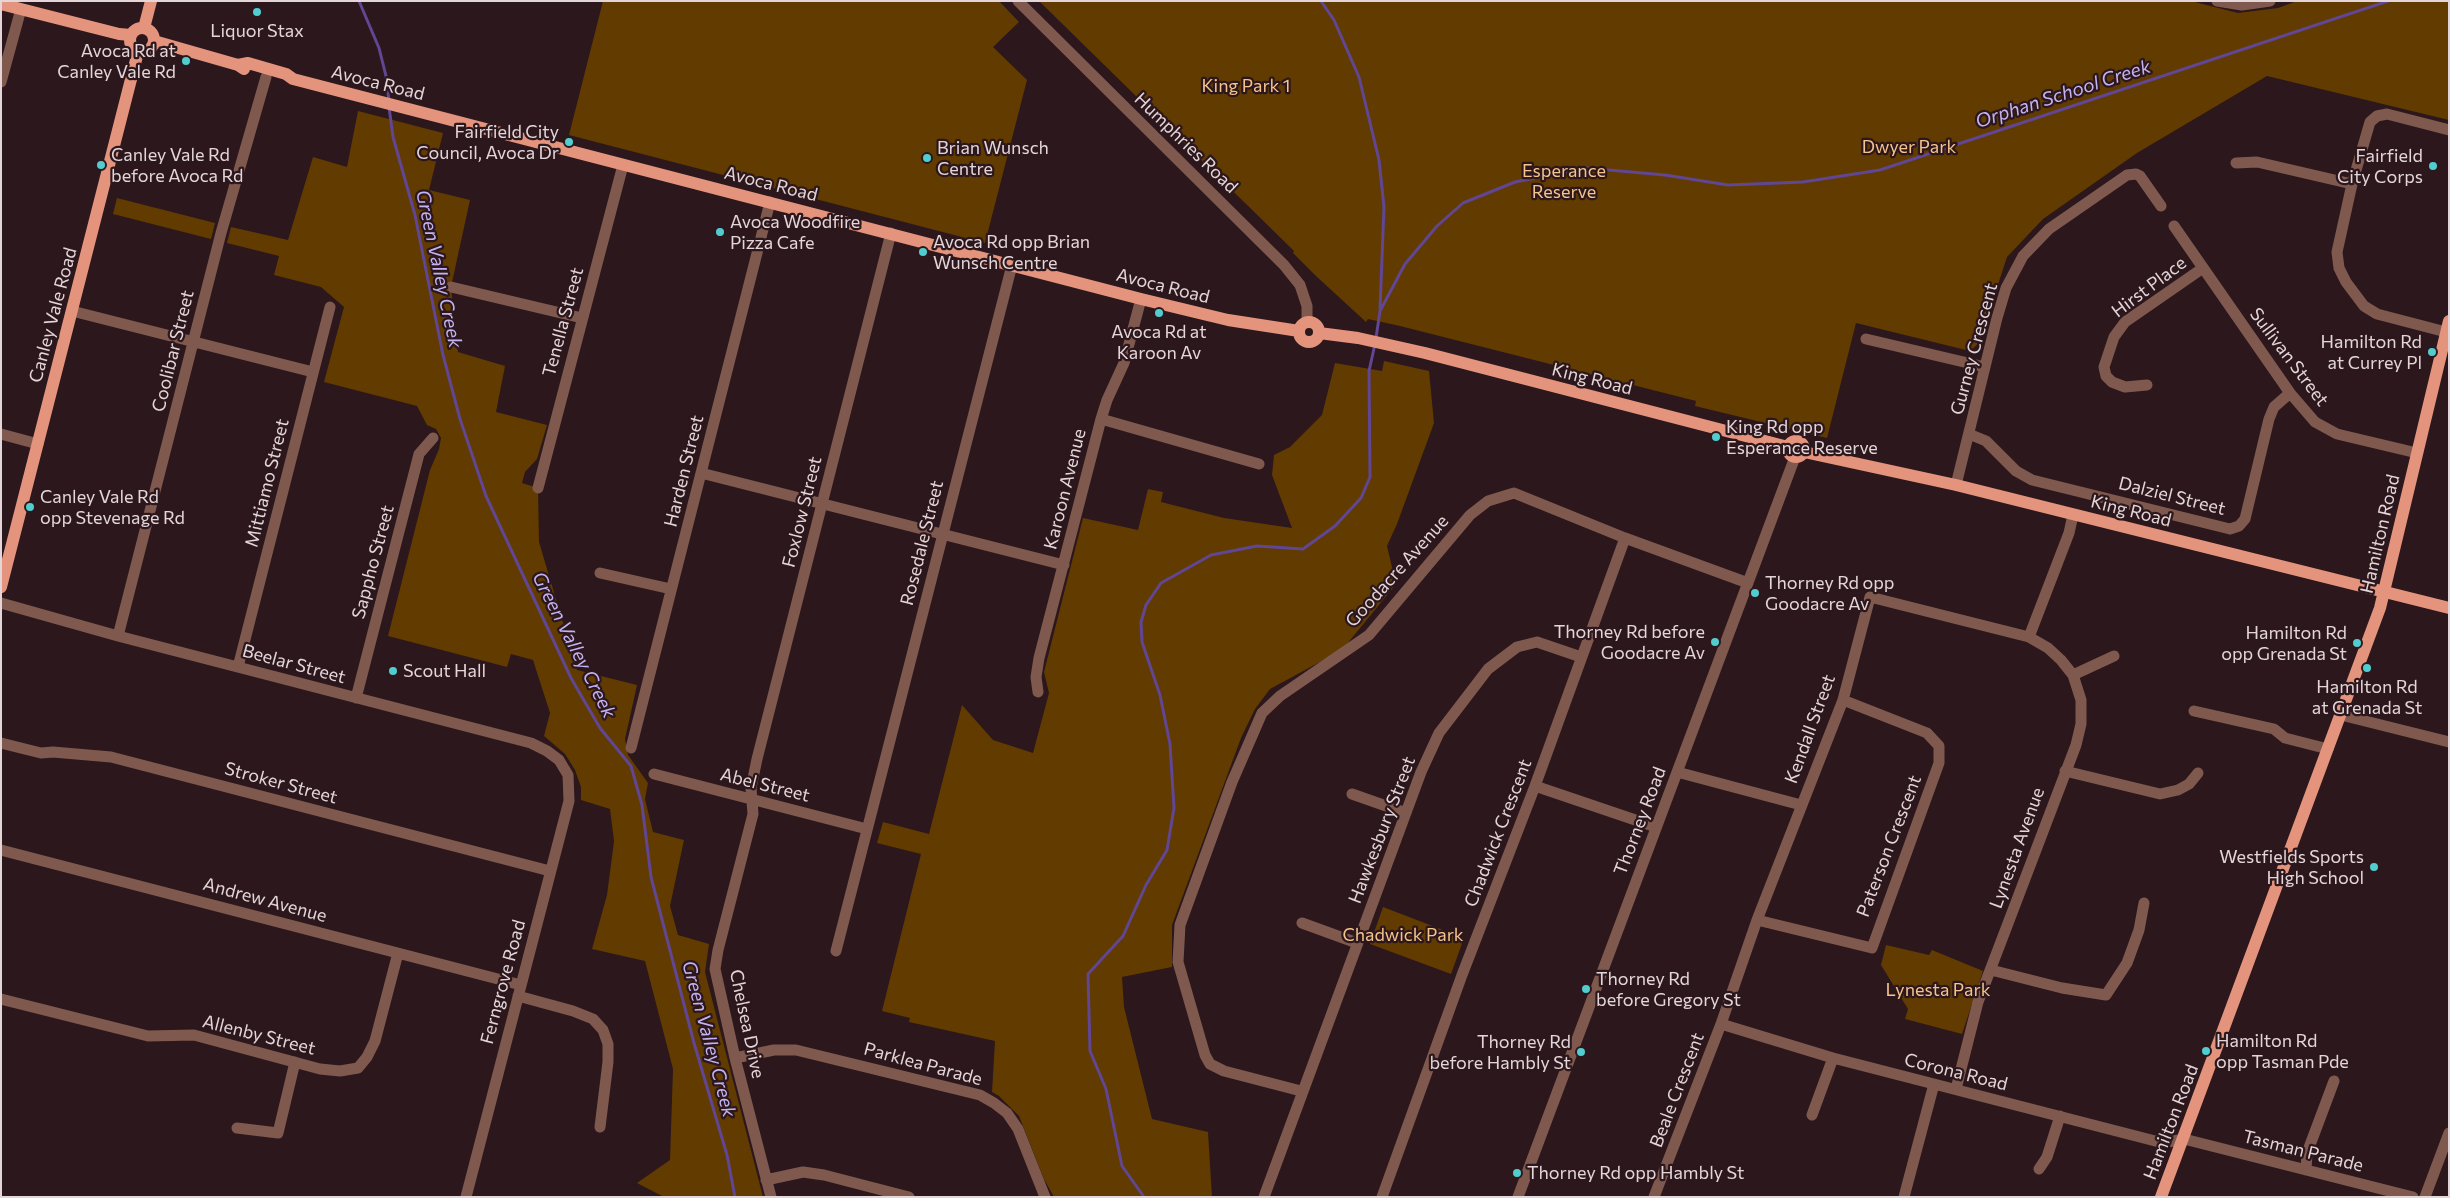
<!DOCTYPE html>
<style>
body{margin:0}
#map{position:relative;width:2450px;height:1198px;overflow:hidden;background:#2b171c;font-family:Commissioner,sans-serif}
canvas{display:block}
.frame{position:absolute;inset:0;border:2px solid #e3d5d8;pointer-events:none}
</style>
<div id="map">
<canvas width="2450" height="1198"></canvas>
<div class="frame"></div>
</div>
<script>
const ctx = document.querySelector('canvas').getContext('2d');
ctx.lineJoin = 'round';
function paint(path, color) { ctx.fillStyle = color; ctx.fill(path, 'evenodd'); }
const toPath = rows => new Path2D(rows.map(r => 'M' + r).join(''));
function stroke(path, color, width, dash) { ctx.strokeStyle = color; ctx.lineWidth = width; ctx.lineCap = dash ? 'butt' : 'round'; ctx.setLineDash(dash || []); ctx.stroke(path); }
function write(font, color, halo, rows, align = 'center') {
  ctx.font = font + ' Commissioner,sans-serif'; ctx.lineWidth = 4.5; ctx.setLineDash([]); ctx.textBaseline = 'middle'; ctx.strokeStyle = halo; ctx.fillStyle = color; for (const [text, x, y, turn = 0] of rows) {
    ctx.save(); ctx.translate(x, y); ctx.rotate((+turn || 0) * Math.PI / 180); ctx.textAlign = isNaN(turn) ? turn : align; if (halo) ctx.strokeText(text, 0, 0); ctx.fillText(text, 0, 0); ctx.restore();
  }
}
paint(toPath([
 [603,1,999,1,1019,22,993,47,1027,80,985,243,569,135],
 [1039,1,2191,1,2238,13,2278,8,2297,1,2449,1,2449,120,2267,76,2137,153,2043,219,2007,257,1979,343,1970,351,1856,323,1827,438,1695,406,1696,401,1400,326,1368,319,1366,322,1316,276,1293,253,1294,251],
 [358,111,443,133,429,190,470,200,451,287,458,352,505,366,496,412,547,425,537,459,525,472,522,483,538,488,539,542,577,670,637,685,625,739,628,755,648,783,645,799,653,832,684,840,670,906,678,935,709,944,705,972,763,1197,664,1197,637,1183,670,1160,673,1069,645,961,592,949,607,895,614,841,610,809,581,800,581,787,575,770,565,754,544,736,550,713,533,660,511,654,507,667,388,636,430,470,439,449,441,438,436,429,427,425,417,406,324,382,344,307,321,287,274,275,279,256,227,243,231,227,288,240,313,157,347,167],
 [117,198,215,223,211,239,113,214],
 [1384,361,1429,371,1434,423,1397,524,1387,546,1396,584,1347,644,1331,656,1270,689,1255,709,1241,738,1172,925,1172,967,1122,977,1124,1007,1152,1119,1208,1132,1212,1197,1054,1197,1044,1179,1019,1116,999,1096,992,1092,995,1041,909,1022,910,1018,882,1011,921,854,877,843,883,822,929,834,962,705,993,740,1033,753,1049,693,1044,672,1083,518,1138,530,1148,489,1163,492,1161,502,1224,518,1292,528,1272,475,1274,455,1290,447,1322,415,1335,363,1382,371],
 [1383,907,1464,938,1451,974,1370,944],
 [1886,945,1929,955,1932,950,1983,971,1962,1034,1905,1019,1908,1009,1881,965]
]), '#623b00');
stroke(toPath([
 [359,1,379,48,386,76,389,101],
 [1321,1,1334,20,1359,77,1379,160,1384,207,1380,309],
 [389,107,393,137,415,215,443,355,460,419,486,496,571,678,600,728,631,766,642,805,651,877,694,1043,727,1155,735,1197],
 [1376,338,1380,311,1405,264,1437,226,1463,203,1515,182,1586,168,1665,175,1728,185,1803,182,1880,170,2388,1],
 [1144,1197,1122,1166,1106,1089,1090,1051,1088,974,1123,936,1146,885,1167,850,1174,808,1170,744,1160,695,1142,642,1141,622,1146,605,1161,583,1211,555,1257,546,1303,549,1335,526,1361,498,1370,477,1369,371,1375,344]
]), '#604693', 3);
stroke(toPath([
 [1018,1,1284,265,1300,285,1307,306,1307,322],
 [2217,1,2242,5,2270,1],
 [1,82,21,9],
 [2236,163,2257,162,2352,184],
 [2174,226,2290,393,2315,422,2337,434,2417,453],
 [451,287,582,318],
 [72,311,313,372],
 [2446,332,2377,314,2364,306,2346,282,2339,268,2337,252,2352,184,2370,122,2377,116,2387,114,2449,130],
 [1866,339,1985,367],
 [2147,385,2125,387,2112,382,2106,376,2104,367,2114,337,2125,322,2203,268],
 [1101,419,1259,464],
 [1,434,38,444],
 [1969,434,1986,441,2016,471,2032,480,2230,529,2239,526,2245,519,2269,419,2274,407,2290,393],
 [701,473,1064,565],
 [1956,485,1997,318,2006,288,2023,256,2049,229,2127,175,2136,174,2140,176,2161,206],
 [538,488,623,165],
 [600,573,671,589],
 [1,603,118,636,531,743,547,751,559,760,568,775,569,801,466,1197],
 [118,636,221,233,266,77],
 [2029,637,2069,533,2073,515],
 [238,667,330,307],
 [2073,675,2114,656],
 [1038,692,1036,677,1039,658,1101,419,1107,400,1124,363,1141,299],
 [356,698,419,454,433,438],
 [2194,711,2274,729,2285,738,2328,749],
 [2341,715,2449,742],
 [1,743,41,753,53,752,111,757,550,871],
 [631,748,770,202],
 [2065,771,2160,794,2178,790,2189,784,2198,773],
 [1677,772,1801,805],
 [654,774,867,829],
 [1535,786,1656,827],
 [1352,794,1406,813],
 [1,850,521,985],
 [1757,920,1872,948,1939,763,1939,746,1927,733,1843,700],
 [1302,923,1357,943],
 [836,951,1012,265],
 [1991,970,2062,988,2106,995,2127,963,2139,930,2144,903],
 [518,996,573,1011,593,1019,603,1030,608,1044,608,1062,600,1127],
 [1,999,148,1036,194,1035,320,1069,340,1071,358,1068,367,1057,375,1041,398,953],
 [1721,1024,1833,1058,2163,1143,2184,1139,2413,1197],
 [735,1058,774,1050,796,1050,980,1095,994,1103,1007,1113,1018,1129,1045,1197],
 [1301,1091,1224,1071,1210,1064,1205,1055,1178,962,1180,925,1232,782,1262,713,1280,696,1369,635,1470,515,1488,501,1514,493,1625,538,1748,583],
 [1812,1115,1833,1058],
 [237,1128,278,1133,295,1062],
 [2039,1169,2047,1157,2060,1116],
 [2306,1170,2307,1153,2334,1081],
 [766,1180,803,1172,824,1175,909,1197],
 [771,1197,735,1058,715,969,718,950,753,814,751,788,757,759,891,233],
 [1264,1197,1421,772,1439,733,1488,669,1517,647,1537,642,1581,657],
 [1382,1197,1462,975,1535,786,1625,538],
 [1518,1197,1795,457],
 [1654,1197,1721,1024,1757,920,1843,700,1870,597,2029,637,2048,648,2061,660,2073,675,2081,700,2081,724,2076,745,1978,1002,1956,1089],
 [1904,1197,1934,1084],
 [2425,1197,2449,1133]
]), '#80594e', 11);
stroke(toPath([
 [1,4,119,34,131,35],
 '130 40a12 12 0 1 1 24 0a12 12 0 1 1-24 0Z',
 [144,28,151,1],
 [154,41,238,65,244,69],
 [238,65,248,63,286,74,293,79,1141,299,1228,320,1299,331],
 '1299 332a10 10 0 1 1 20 0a10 10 0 1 1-20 0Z',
 [1319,333,1358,338,1425,353,1788,447],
 '1788 449a8 8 0 1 1 16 0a8 8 0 1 1-16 0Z',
 [1804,452,1956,485,2449,608],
 [1,587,138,52],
 [2161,1197,2380,608,2449,321]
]), '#e4937d', 12);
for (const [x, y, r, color] of [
 [257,12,5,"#52cdcf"],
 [186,61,5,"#52cdcf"],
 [569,142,5,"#52cdcf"],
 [927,158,5,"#52cdcf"],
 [101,165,5,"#52cdcf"],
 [2433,166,5,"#52cdcf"],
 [720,232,5,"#52cdcf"],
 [923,252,5,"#52cdcf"],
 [1159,313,5,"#52cdcf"],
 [2432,352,5,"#52cdcf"],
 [1716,437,5,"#52cdcf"],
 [30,507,5,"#52cdcf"],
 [1755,593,5,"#52cdcf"],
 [1715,642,5,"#52cdcf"],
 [2357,643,5,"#52cdcf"],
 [2367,668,5,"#52cdcf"],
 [393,671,5,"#52cdcf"],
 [2374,867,5,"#52cdcf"],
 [1586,989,5,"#52cdcf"],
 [2206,1051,5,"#52cdcf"],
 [1581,1052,5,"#52cdcf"],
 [1517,1173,5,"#52cdcf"]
]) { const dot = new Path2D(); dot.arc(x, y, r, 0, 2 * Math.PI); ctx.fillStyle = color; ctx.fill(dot); stroke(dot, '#2b171c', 2); }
write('18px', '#e3d5d8', '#2b171c', [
 ["Liquor Stax",257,31,"center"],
 ["Avoca Rd at",176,51,"right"],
 ["Canley Vale Rd",176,72,"right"],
 ["Fairfield City",559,132,"right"],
 ["Council, Avoca Dr",559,153,"right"],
 ["Brian Wunsch",937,148],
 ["Centre",937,169],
 ["Canley Vale Rd",111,155],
 ["before Avoca Rd",111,176],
 ["Fairfield",2423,156,"right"],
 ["City Corps",2423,177,"right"],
 ["Avoca Woodfire",730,222],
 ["Pizza Cafe",730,243],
 ["Avoca Rd opp Brian",933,242],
 ["Wunsch Centre",933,263],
 ["Avoca Rd at",1159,332,"center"],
 ["Karoon Av",1159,353,"center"],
 ["Hamilton Rd",2422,342,"right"],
 ["at Currey Pl",2422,363,"right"],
 ["King Rd opp",1726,427],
 ["Esperance Reserve",1726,448],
 ["Canley Vale Rd",40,497],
 ["opp Stevenage Rd",40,518],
 ["Thorney Rd opp",1765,583],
 ["Goodacre Av",1765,604],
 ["Thorney Rd before",1705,632,"right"],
 ["Goodacre Av",1705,653,"right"],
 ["Hamilton Rd",2347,633,"right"],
 ["opp Grenada St",2347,654,"right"],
 ["Scout Hall",403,671],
 ["Hamilton Rd",2367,687,"center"],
 ["at Grenada St",2367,708,"center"],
 ["Westfields Sports",2364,857,"right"],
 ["High School",2364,878,"right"],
 ["Thorney Rd",1596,979],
 ["before Gregory St",1596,1000],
 ["Hamilton Rd",2216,1041],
 ["opp Tasman Pde",2216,1062],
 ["Thorney Rd",1571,1042,"right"],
 ["before Hambly St",1571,1063,"right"],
 ["Thorney Rd opp Hambly St",1527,1173]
], 'left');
write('18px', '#e3d5d8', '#2b171c', [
 ["Avoca Road",378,83,14],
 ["Humphries Road",1186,143,44],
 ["Avoca Road",771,184,14],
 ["Avoca Road",1163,286,14],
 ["Hirst Place",2149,287,-37],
 ["Canley Vale Road",53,315,-75],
 ["Tenella Street",563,322,-75],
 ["Gurney Crescent",1974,349,-75],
 ["Coolibar Street",173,351,-76],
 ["Sullivan Street",2289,357,53],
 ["King Road",1592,379,14],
 ["Harden Street",684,471,-76],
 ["Mittiamo Street",267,483,-76],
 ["Karoon Avenue",1065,489,-76],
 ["Dalziel Street",2172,496,14],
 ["King Road",2131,511,14],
 ["Foxlow Street",802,512,-76],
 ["Hamilton Road",2380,534,-77],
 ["Rosedale Street",922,543,-76],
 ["Sappho Street",373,562,-75],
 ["Goodacre Avenue",1397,571,-48],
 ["Beelar Street",294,664,15],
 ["Kendall Street",1810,729,-70],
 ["Stroker Street",281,783,15],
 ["Abel Street",765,785,14],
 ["Thorney Road",1640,821,-69],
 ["Hawkesbury Street",1382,830,-69],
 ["Chadwick Crescent",1498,833,-69],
 ["Paterson Crescent",1889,846,-69],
 ["Lynesta Avenue",2017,848,-70],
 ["Andrew Avenue",265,900,15],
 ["Ferngrove Road",503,982,-75],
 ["Chelsea Drive",747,1024,78],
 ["Allenby Street",259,1035,14],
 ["Parklea Parade",923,1064,15],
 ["Corona Road",1956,1072,14],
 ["Beale Crescent",1677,1090,-69],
 ["Hamilton Road",2171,1122,-69],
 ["Tasman Parade",2303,1151,14]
]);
write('18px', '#f5c38c', '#2b171c', [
 ["King Park 1",1246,86],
 ["Dwyer Park",1909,147],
 ["Esperance",1564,171],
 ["Reserve",1564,192],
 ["Chadwick Park",1403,935],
 ["Lynesta Park",1938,990]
]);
write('italic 19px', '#c4b3f3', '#2b171c', [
 ["Orphan School Creek",2063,94,-18],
 ["Green Valley Creek",439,269,78],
 ["Green Valley Creek",574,645,63],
 ["Green Valley Creek",709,1039,75]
]);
</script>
